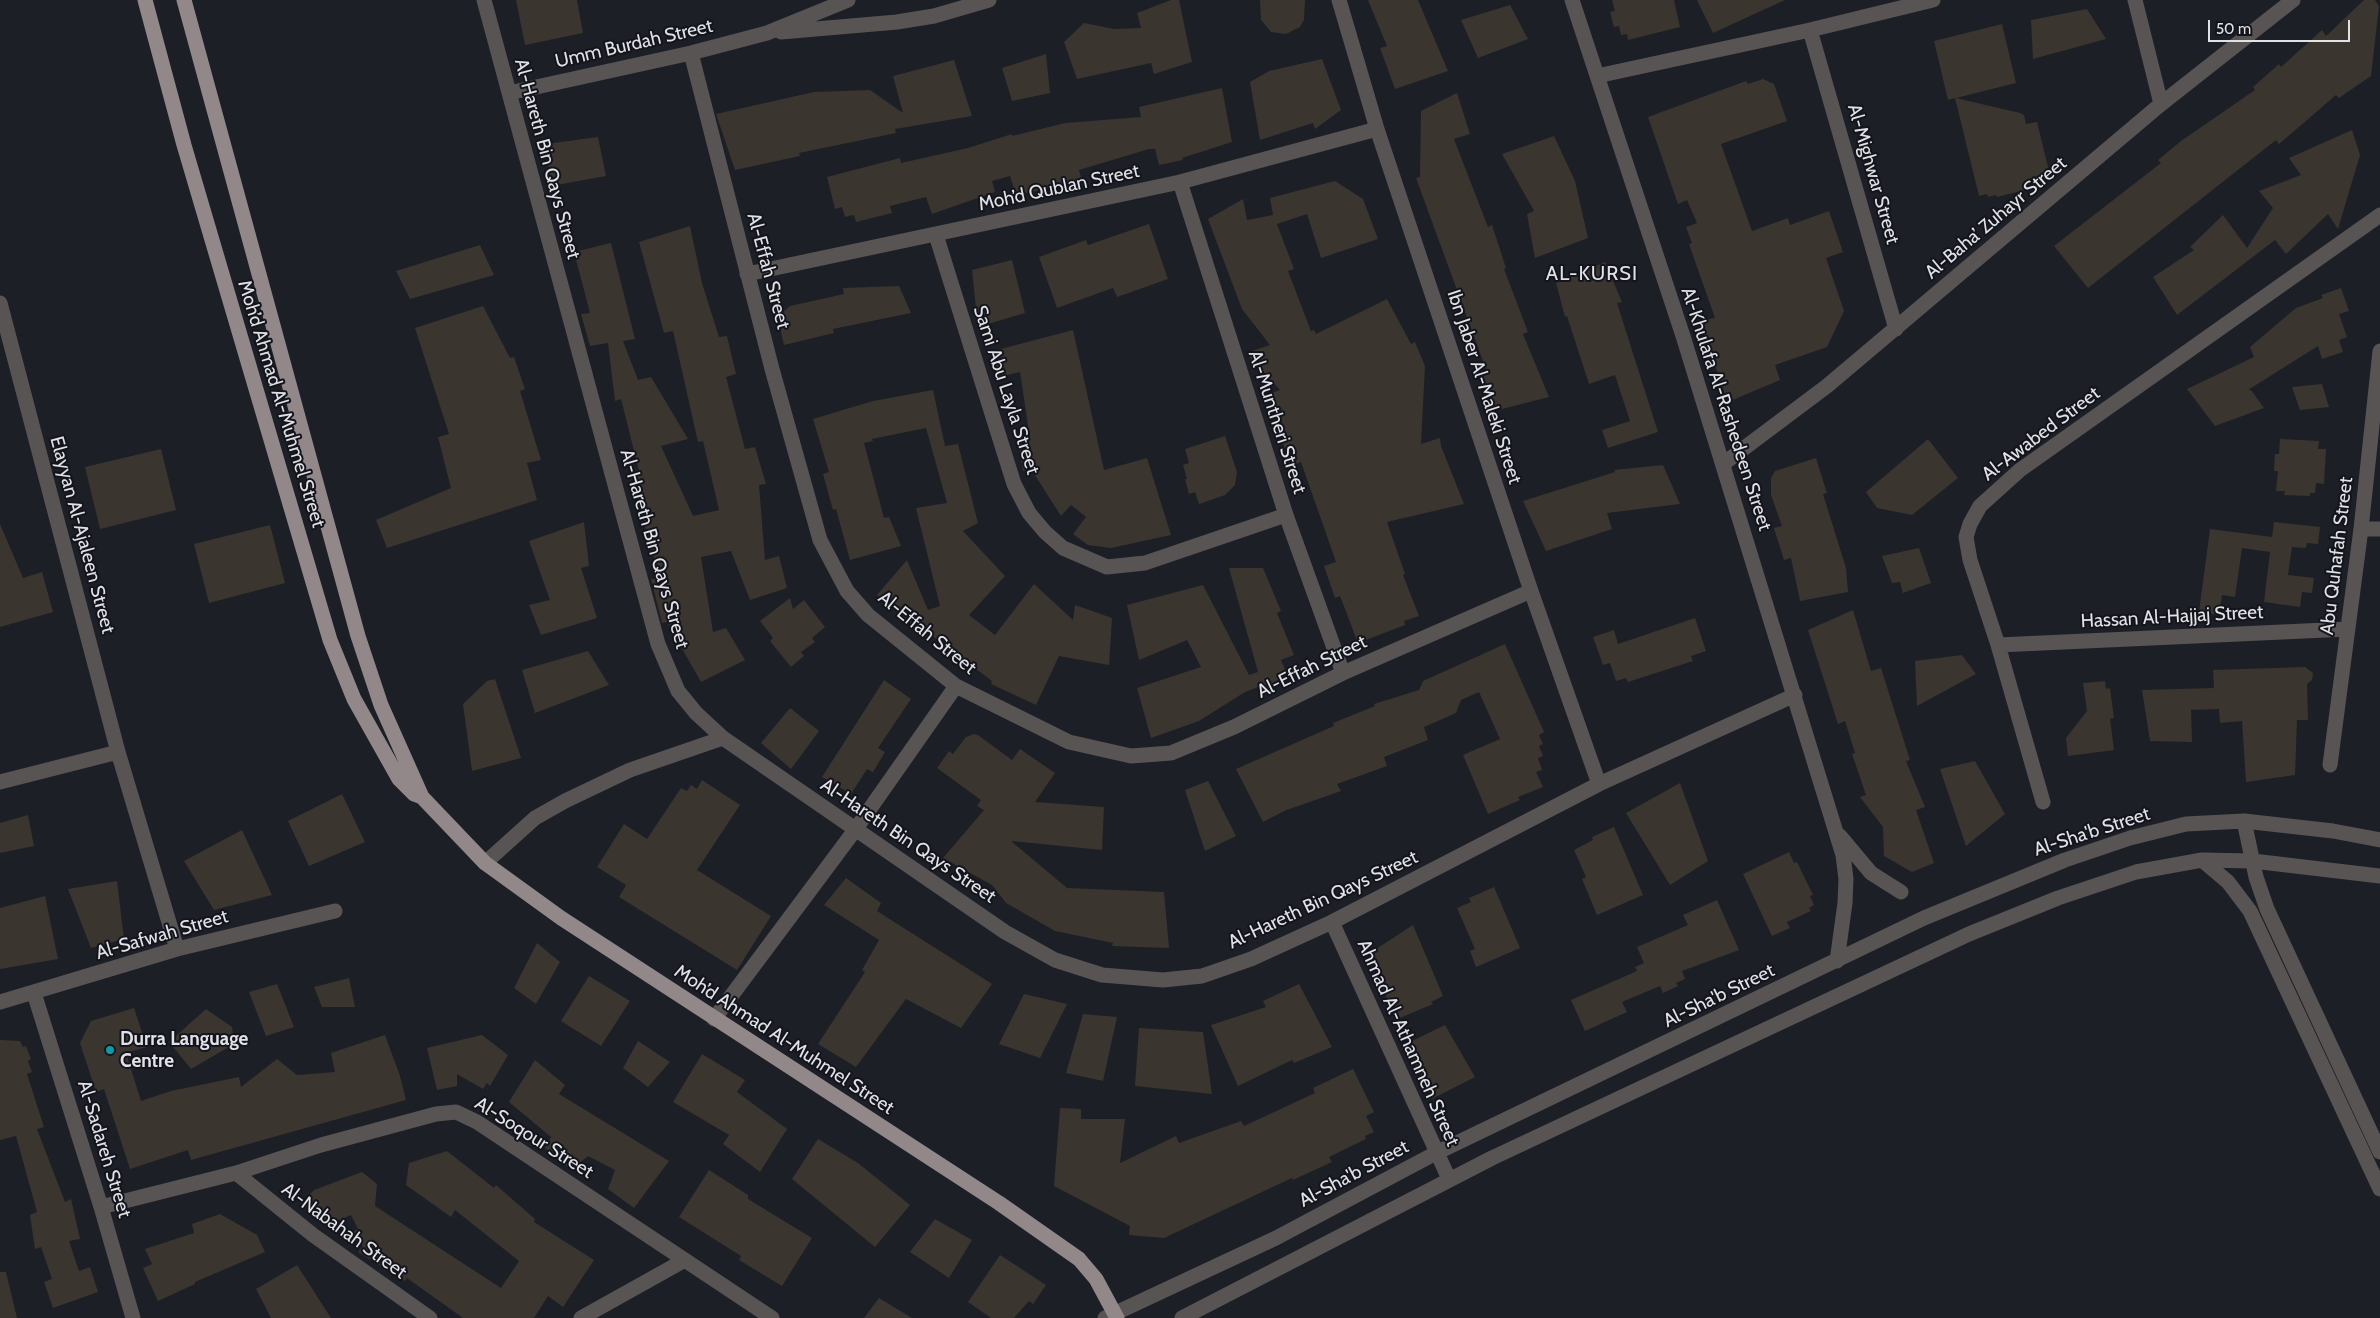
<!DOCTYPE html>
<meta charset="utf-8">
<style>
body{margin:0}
#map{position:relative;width:2380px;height:1318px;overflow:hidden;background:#1d1f26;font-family:Cabin,sans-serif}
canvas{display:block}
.scale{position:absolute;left:2208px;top:20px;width:142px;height:22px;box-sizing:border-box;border:2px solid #e1e2e7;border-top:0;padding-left:6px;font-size:15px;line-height:18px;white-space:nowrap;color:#e1e2e7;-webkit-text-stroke:4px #14151c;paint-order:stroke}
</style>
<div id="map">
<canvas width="2380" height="1318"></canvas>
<div class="scale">50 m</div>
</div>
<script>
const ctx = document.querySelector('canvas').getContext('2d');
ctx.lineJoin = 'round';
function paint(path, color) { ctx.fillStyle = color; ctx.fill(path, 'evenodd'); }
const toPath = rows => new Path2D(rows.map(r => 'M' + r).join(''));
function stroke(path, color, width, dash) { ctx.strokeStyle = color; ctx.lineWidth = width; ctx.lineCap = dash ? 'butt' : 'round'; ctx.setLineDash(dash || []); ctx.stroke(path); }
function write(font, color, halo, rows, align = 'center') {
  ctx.font = font + ' Cabin,sans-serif'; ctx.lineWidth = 4; ctx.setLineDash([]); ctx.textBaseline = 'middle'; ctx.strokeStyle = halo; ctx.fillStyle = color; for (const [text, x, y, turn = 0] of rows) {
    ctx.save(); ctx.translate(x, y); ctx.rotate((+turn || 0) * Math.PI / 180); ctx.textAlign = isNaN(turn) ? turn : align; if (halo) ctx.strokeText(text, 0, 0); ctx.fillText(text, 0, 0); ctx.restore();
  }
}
paint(toPath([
 [516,0,577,0,583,33,525,45],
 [1171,0,1179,0,1192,62,1154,74,1151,63,1077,79,1064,42,1084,23,1114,29,1141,28,1137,13],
 [1260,0,1305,0,1304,20,1300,27,1286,34,1271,32,1261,20],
 [1368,0,1418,0,1448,71,1395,89,1380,48,1387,46],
 [1612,0,1674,0,1680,27,1628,40,1627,34,1621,35,1619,26,1614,27,1610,12,1615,11],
 [1697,0,1785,0,1713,33],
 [2364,0,2375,0,2379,6,2371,76,2339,98,2336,95,2279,144,2276,140,2088,288,2054,246,2161,163,2158,160,2181,141,2255,90,2253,87,2279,64,2281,67,2322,30,2326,36],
 [1510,5,1528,39,1478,58,1461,20],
 [2087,9,2106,39,2033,59,2031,20],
 [2002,24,2016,83,1956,98,2020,113,2024,115,2026,124,2037,122,2051,179,2043,181,2044,185,1997,197,1996,195,1988,197,1987,194,1979,196,1955,98,1948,100,1934,41],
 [1046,54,1050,93,1012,101,1002,68],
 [1322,59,1341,110,1315,129,1313,123,1260,140,1250,82,1269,71],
 [954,60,972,116,895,129,896,133,799,153,800,156,735,170,716,114,814,92,870,90,903,113,893,76],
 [1763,79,1774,84,1787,121,1721,144,1752,231,1788,218,1790,225,1829,211,1843,252,1826,258,1844,311,1827,347,1775,365,1780,380,1728,402,1699,321,1715,318,1689,244,1692,243,1686,227,1697,223,1687,200,1678,204,1648,117,1746,81,1748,84],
 [1222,88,1232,142,1182,158,1183,160,1159,165,1155,149,1149,149,1079,170,1082,181,1016,195,1010,176,992,181,995,192,932,214,926,197,890,206,892,213,856,222,854,215,845,217,842,207,835,209,827,177,900,158,901,163,968,148,1012,134,1012,136,1065,123,1141,117,1139,107],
 [1457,93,1470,134,1454,139,1488,227,1492,225,1506,268,1504,269,1528,332,1523,334,1549,397,1494,411,1482,374,1487,372,1416,178,1420,177,1421,111],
 [2352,130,2360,155,2338,229,2328,214,2286,254,2275,240,2177,315,2153,277,2194,250,2190,247,2223,215,2247,248,2273,208,2259,191,2301,175,2289,158],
 [1554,136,1575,181,1588,238,1535,258,1527,214,1534,211,1502,154],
 [598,137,606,176,551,186,546,144],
 [1335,181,1363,199,1378,239,1321,258,1307,214,1277,224,1294,269,1288,271,1311,331,1314,330,1316,334,1387,299,1411,344,1415,342,1425,366,1421,444,1440,438,1441,446,1464,504,1387,522,1405,574,1403,575,1419,616,1404,621,1405,625,1358,643,1340,596,1335,598,1324,566,1336,562,1301,462,1291,466,1283,443,1288,440,1271,393,1280,390,1246,353,1270,345,1242,309,1208,219,1243,199,1247,220,1273,215,1270,198],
 [1149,224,1168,279,1117,297,1113,288,1057,308,1039,257,1086,240,1088,245],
 [690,226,702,283,719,337,727,336,736,374,726,377,745,449,755,447,766,484,759,485,765,560,779,556,787,588,750,600,731,551,701,557,713,632,726,628,745,660,701,682,667,622,662,623,651,579,660,579,642,516,638,518,632,472,639,471,621,399,615,401,608,343,590,346,581,314,590,313,574,252,611,243,635,339,623,341,638,380,651,377,688,439,661,446,693,516,719,510,703,441,698,442,673,331,664,333,639,242],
 [480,245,494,275,410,299,396,271],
 [1012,260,1025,313,978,327,972,270],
 [1605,262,1622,302,1617,303,1658,432,1608,448,1602,430,1630,421,1615,375,1589,384,1567,316,1565,317,1556,283],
 [899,286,911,313,833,329,834,333,784,345,779,323,782,313,790,306,844,294,843,288],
 [2341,288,2349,311,2339,314,2347,337,2339,340,2343,352,2322,359,2318,346,2248,390,2251,390,2264,408,2215,426,2187,389,2254,357,2250,347,2296,308,2323,298,2321,295],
 [483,306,510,358,514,357,525,389,520,391,541,460,527,463,537,500,387,548,376,520,451,488,438,437,449,434,415,328],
 [1073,330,1104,470,1147,458,1171,535,1111,548,1088,545,1073,534,1086,517,1071,505,1061,516,1031,469,1023,471,1018,443,1030,439,1020,372,995,378,997,350],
 [2322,384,2329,407,2300,410,2292,387],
 [933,390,945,446,958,444,978,523,963,531,1005,576,969,615,995,635,1034,584,1073,620,1075,605,1112,618,1109,665,1059,656,1036,705,991,684,992,681,914,622,912,625,877,595,907,560,928,610,940,606,916,508,947,503,926,428,872,439,873,441,864,443,884,518,889,517,901,546,850,560,836,509,833,510,823,474,829,472,813,419,873,401],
 [1225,436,1237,472,1235,485,1225,495,1199,504,1195,492,1189,494,1185,479,1187,479,1183,465,1189,463,1185,449],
 [1928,439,1958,478,1912,515,1877,508,1866,492],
 [2280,439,2319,441,2318,449,2326,449,2324,484,2316,483,2315,493,2310,493,2310,496,2284,495,2285,491,2276,491,2278,471,2274,471,2275,454,2279,454],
 [161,449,176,510,100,529,85,467],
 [1816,458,1827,493,1823,494,1846,568,1848,592,1800,601,1791,558,1784,560,1774,528,1782,526,1771,495,1771,478,1775,471],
 [1663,465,1680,504,1607,513,1612,529,1546,551,1523,501,1615,472,1614,470],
 [584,522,589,566,581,568,597,618,541,635,529,605,550,600,529,541],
 [2274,522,2320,527,2318,544,2307,543,2306,548,2292,547,2288,575,2314,578,2312,593,2302,592,2300,607,2264,602,2270,552,2242,548,2235,597,2222,595,2219,615,2199,612,2210,529,2272,537],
 [0,524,23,578,42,572,53,612,0,627],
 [270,525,285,583,209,603,194,544],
 [1919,548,1931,583,1903,593,1900,582,1892,583,1882,556],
 [1229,568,1263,568,1281,611,1277,613,1294,655,1281,660,1287,674,1282,676,1284,680,1279,681,1280,684,1263,691,1261,686,1245,692,1199,721,1151,738,1137,688,1201,667,1187,640,1139,660,1127,605,1203,585,1249,675,1258,672],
 [790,598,793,609,804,600,825,627,812,638,815,642,801,652,804,656,791,667,770,641,773,638,760,621],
 [1853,610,1871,671,1881,668,1910,760,1906,761,1925,807,1916,810,1934,863,1912,872,1884,856,1883,827,1860,797,1866,795,1852,754,1855,753,1845,721,1838,724,1808,630],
 [1695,618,1706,651,1691,656,1693,661,1628,682,1626,678,1616,681,1610,663,1603,665,1593,637,1614,630,1618,644],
 [1505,644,1544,732,1539,735,1543,744,1539,746,1543,756,1538,758,1542,770,1536,772,1543,787,1518,797,1520,800,1488,814,1463,755,1500,739,1479,692,1461,700,1456,713,1424,727,1428,740,1384,757,1387,766,1337,784,1341,791,1284,811,1263,822,1236,769,1334,726,1333,723,1375,706,1374,704,1419,690,1423,681],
 [588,651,609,685,535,713,522,670],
 [1962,655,1976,674,1917,706,1915,661],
 [2305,667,2313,673,2312,680,2307,684,2308,720,2297,720,2295,775,2246,782,2242,721,2220,723,2219,709,2191,710,2192,742,2150,741,2142,690,2214,688,2213,670],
 [495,679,521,758,472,771,463,704,487,681],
 [884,680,911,699,878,748,885,752,873,772,867,769,851,794,822,777],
 [2105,681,2106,689,2110,688,2114,718,2110,719,2114,750,2068,756,2066,738,2087,711,2083,683],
 [790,708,819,731,791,769,761,743],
 [974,734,978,735,1012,760,1020,749,1055,773,1035,802,1104,807,1102,850,1011,841,1067,888,1164,892,1169,948,1112,946,1113,943,1055,931,1006,903,992,885,943,858,984,810,977,806,981,800,937,768,949,751,953,754,966,737],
 [1975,761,2005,814,1966,846,1940,769],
 [702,780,740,805,697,870,771,916,737,970,619,897,626,885,597,867,624,824,647,839,681,788,687,791,691,785,697,789],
 [1208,781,1236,836,1205,851,1185,790],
 [1680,783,1708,861,1670,885,1626,813],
 [342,794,365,842,309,866,288,821],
 [28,815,34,846,0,853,0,823],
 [1614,827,1643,895,1597,915,1582,879,1586,877,1574,850,1593,840,1592,837],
 [242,830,272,895,214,910,184,861],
 [1789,852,1794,863,1797,862,1813,895,1810,896,1814,905,1809,908,1811,911,1787,922,1790,928,1772,936,1743,874],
 [846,878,881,903,877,911,992,984,961,1028,906,999,856,1067,818,1044,865,972,862,970,879,940,824,905],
 [117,881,124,939,91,948,68,889],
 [1494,887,1520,948,1476,967,1470,951,1475,949,1457,908,1471,902,1469,898],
 [45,896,58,959,0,969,0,908],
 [1717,900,1739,950,1682,971,1685,979,1676,983,1678,986,1663,993,1660,986,1622,1002,1627,1012,1585,1031,1571,1000,1637,971,1635,967,1644,963,1637,947,1688,925,1683,915],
 [1413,925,1443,996,1431,1002,1433,1004,1395,1020,1370,953],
 [537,943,560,962,536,1004,514,988],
 [589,976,630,1001,601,1046,561,1021],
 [349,978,355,1007,322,1007,314,987],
 [277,984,294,1027,266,1036,249,992],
 [1299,984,1332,1047,1294,1063,1292,1060,1238,1086,1211,1025,1266,1007,1263,1001],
 [1024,994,1067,1004,1040,1058,999,1044],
 [134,1008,147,1047,126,1053,141,1101,171,1091,239,1077,241,1087,277,1059,297,1075,335,1072,331,1053,385,1035,400,1076,406,1100,191,1160,188,1150,130,1169,104,1089,96,1092,80,1043,91,1021],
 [206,1009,232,1027,234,1044,191,1069,169,1042],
 [1083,1014,1117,1017,1103,1081,1066,1073],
 [1445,1025,1475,1077,1432,1099,1406,1044],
 [1139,1028,1203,1032,1212,1094,1135,1086],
 [482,1035,508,1055,490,1086,487,1083,483,1089,457,1074,457,1086,437,1090,427,1048],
 [0,1040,20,1041,23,1047,26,1046,31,1059,28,1061,32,1072,27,1074,44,1127,37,1129,65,1202,71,1199,80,1239,69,1241,79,1271,90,1267,98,1292,53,1308,44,1282,52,1279,41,1247,35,1249,30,1215,37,1212,16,1136,0,1140],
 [638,1041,670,1062,648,1087,623,1068],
 [702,1054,745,1080,737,1092,787,1129,760,1172,723,1144,729,1135,673,1102],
 [535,1060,565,1085,559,1094,669,1161,634,1208,608,1189,615,1170,588,1156,571,1170,545,1148,551,1137,509,1102],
 [1353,1069,1374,1112,1366,1116,1374,1132,1365,1136,1366,1139,1329,1157,1332,1162,1293,1180,1292,1178,1164,1238,1129,1235,1130,1226,1054,1186,1060,1108,1081,1109,1081,1119,1125,1119,1120,1163,1176,1136,1179,1143,1241,1121,1244,1126,1315,1093,1313,1088],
 [818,1139,858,1163,910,1205,875,1247,792,1179],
 [447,1151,494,1188,496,1185,535,1219,534,1222,594,1260,563,1307,548,1296,534,1318,463,1318,407,1278,405,1281,358,1252,363,1246,347,1235,358,1229,351,1215,331,1224,301,1204,314,1190,362,1172,377,1184,375,1206,501,1288,519,1261,455,1210,451,1217,406,1185,409,1163],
 [709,1170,748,1195,748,1199,812,1238,782,1286,739,1260,741,1256,679,1217],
 [220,1214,257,1235,265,1252,195,1282,195,1284,158,1301,143,1268,152,1264,145,1249,194,1233,192,1224],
 [935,1219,972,1240,949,1278,910,1252],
 [1000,1255,1046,1285,1033,1304,1029,1301,1014,1318,991,1318,968,1302],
 [297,1265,331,1318,271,1318,256,1289],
 [0,1272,6,1272,17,1318,0,1318],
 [879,1298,912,1318,864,1318]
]), '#3a352e');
stroke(toPath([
 [484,0,658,644,678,691,696,713,723,738,1005,932,1055,960,1102,975,1163,980,1202,976,1251,959,1332,922,1599,784,1795,695],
 [1339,0,1377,129,1531,591,1599,784],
 [1572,0,1683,336,1843,855,1846,879,1845,903,1837,961],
 [2135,0,2161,104],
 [1810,30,1896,329],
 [781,32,897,22,934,16,989,0],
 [691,53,772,369,820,540,847,591,868,615,956,686,1069,742,1131,756,1171,753,1234,727,1343,673,1531,591],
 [1597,76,1810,30,1933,0],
 [509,93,691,53,767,33,848,0],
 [1180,182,1286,515,1343,673],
 [936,235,1014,484,1029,513,1045,532,1063,548,1107,567,1145,563,1286,515],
 [747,274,1180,182,1377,129],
 [0,303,118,752,177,949],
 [1723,464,1827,386,2161,104,2293,0],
 [2361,529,2380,529],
 [1998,645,2348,629],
 [2330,765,2361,529,2380,351],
 [0,782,118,752],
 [2043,802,1998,645,1970,560,1966,537,1970,524,1980,506,2020,470,2380,215],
 [2244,821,2256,877,2267,909,2380,1152],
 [1840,836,1871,873,1901,892],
 [2202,860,2228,882,2250,911,2380,1189],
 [485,863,535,818,565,801,630,770,723,738],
 [1332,922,1449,1179],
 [34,993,101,1207,133,1318],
 [0,1002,177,949,335,911],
 [714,1019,855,830,956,686],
 [236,1173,313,1235,430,1318],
 [101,1207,236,1173,321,1145,436,1114,456,1112,477,1122,772,1318],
 [581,1318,685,1260],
 [1105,1318,1276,1238,1436,1153,1924,918,2065,860,2130,838,2186,824,2244,821,2333,831,2380,840],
 [1182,1318,1492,1158,1969,934,2058,898,2136,872,2202,860,2253,861,2380,876]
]), '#585454', 15);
stroke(toPath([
 [145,0,184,145,330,640,354,699,399,779,414,794,422,797,485,863,561,918,999,1203,1079,1259,1096,1279,1117,1318],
 [184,0,358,636,381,705,422,797]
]), '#92888a', 15);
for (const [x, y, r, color] of [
 [110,1050,5,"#0f9aa8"]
]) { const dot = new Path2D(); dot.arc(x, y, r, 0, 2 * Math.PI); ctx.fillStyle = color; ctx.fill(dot); stroke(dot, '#14151c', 2); }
write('19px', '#e1e2e7', '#14151c', [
 ["Umm Burdah Street",634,44,-13],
 ["Al-Hareth Bin Qays Street",547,159,75],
 ["Al-Mighwar Street",1873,174,74],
 ["Moh’d Qublan Street",1059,188,-12],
 ["Al-Baha’ Zuhayr Street",1996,218,-40],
 ["Al-Effah Street",768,271,75],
 ["Ibn Jaber Al-Maleki Street",1484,387,72],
 ["Sami Abu Layla Street",1006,390,72],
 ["Moh’d Ahmad Al-Muhmel Street",281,404,73],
 ["Al-Khulafa Al-Rashedeen Street",1726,409,72],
 ["Al-Muntheri Street",1277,422,72],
 ["Al-Awabed Street",2041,434,-37],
 ["Elayyan Al-Ajaleen Street",82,535,75],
 ["Al-Hareth Bin Qays Street",654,549,74],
 ["Abu Quhafah Street",2337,556,-83],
 ["Hassan Al-Hajjaj Street",2172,617,-3],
 ["Al-Effah Street",927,633,39],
 ["Al-Effah Street",1312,667,-26],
 ["Al-Sha'b Street",2092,832,-18],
 ["Al-Hareth Bin Qays Street",908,841,34],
 ["Al-Hareth Bin Qays Street",1323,900,-25],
 ["Al-Safwah Street",162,935,-16],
 ["Al-Sha'b Street",1719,996,-26],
 ["Moh’d Ahmad Al-Muhmel Street",784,1040,33],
 ["Ahmad Al-Athamneh Street",1408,1043,66],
 ["Al-Soqour Street",534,1138,32],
 ["Al-Sadareh Street",104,1149,73],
 ["Al-Sha'b Street",1354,1174,-28],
 ["Al-Nabahah Street",344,1231,36]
]);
write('bold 19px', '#e1e2e7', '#14151c', [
 ["Durra Language",120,1039],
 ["Centre",120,1061]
], 'left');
ctx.letterSpacing = '1px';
write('20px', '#e1e2e7', '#14151c', [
 ["AL-KURSI",1592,274]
]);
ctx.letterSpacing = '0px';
</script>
